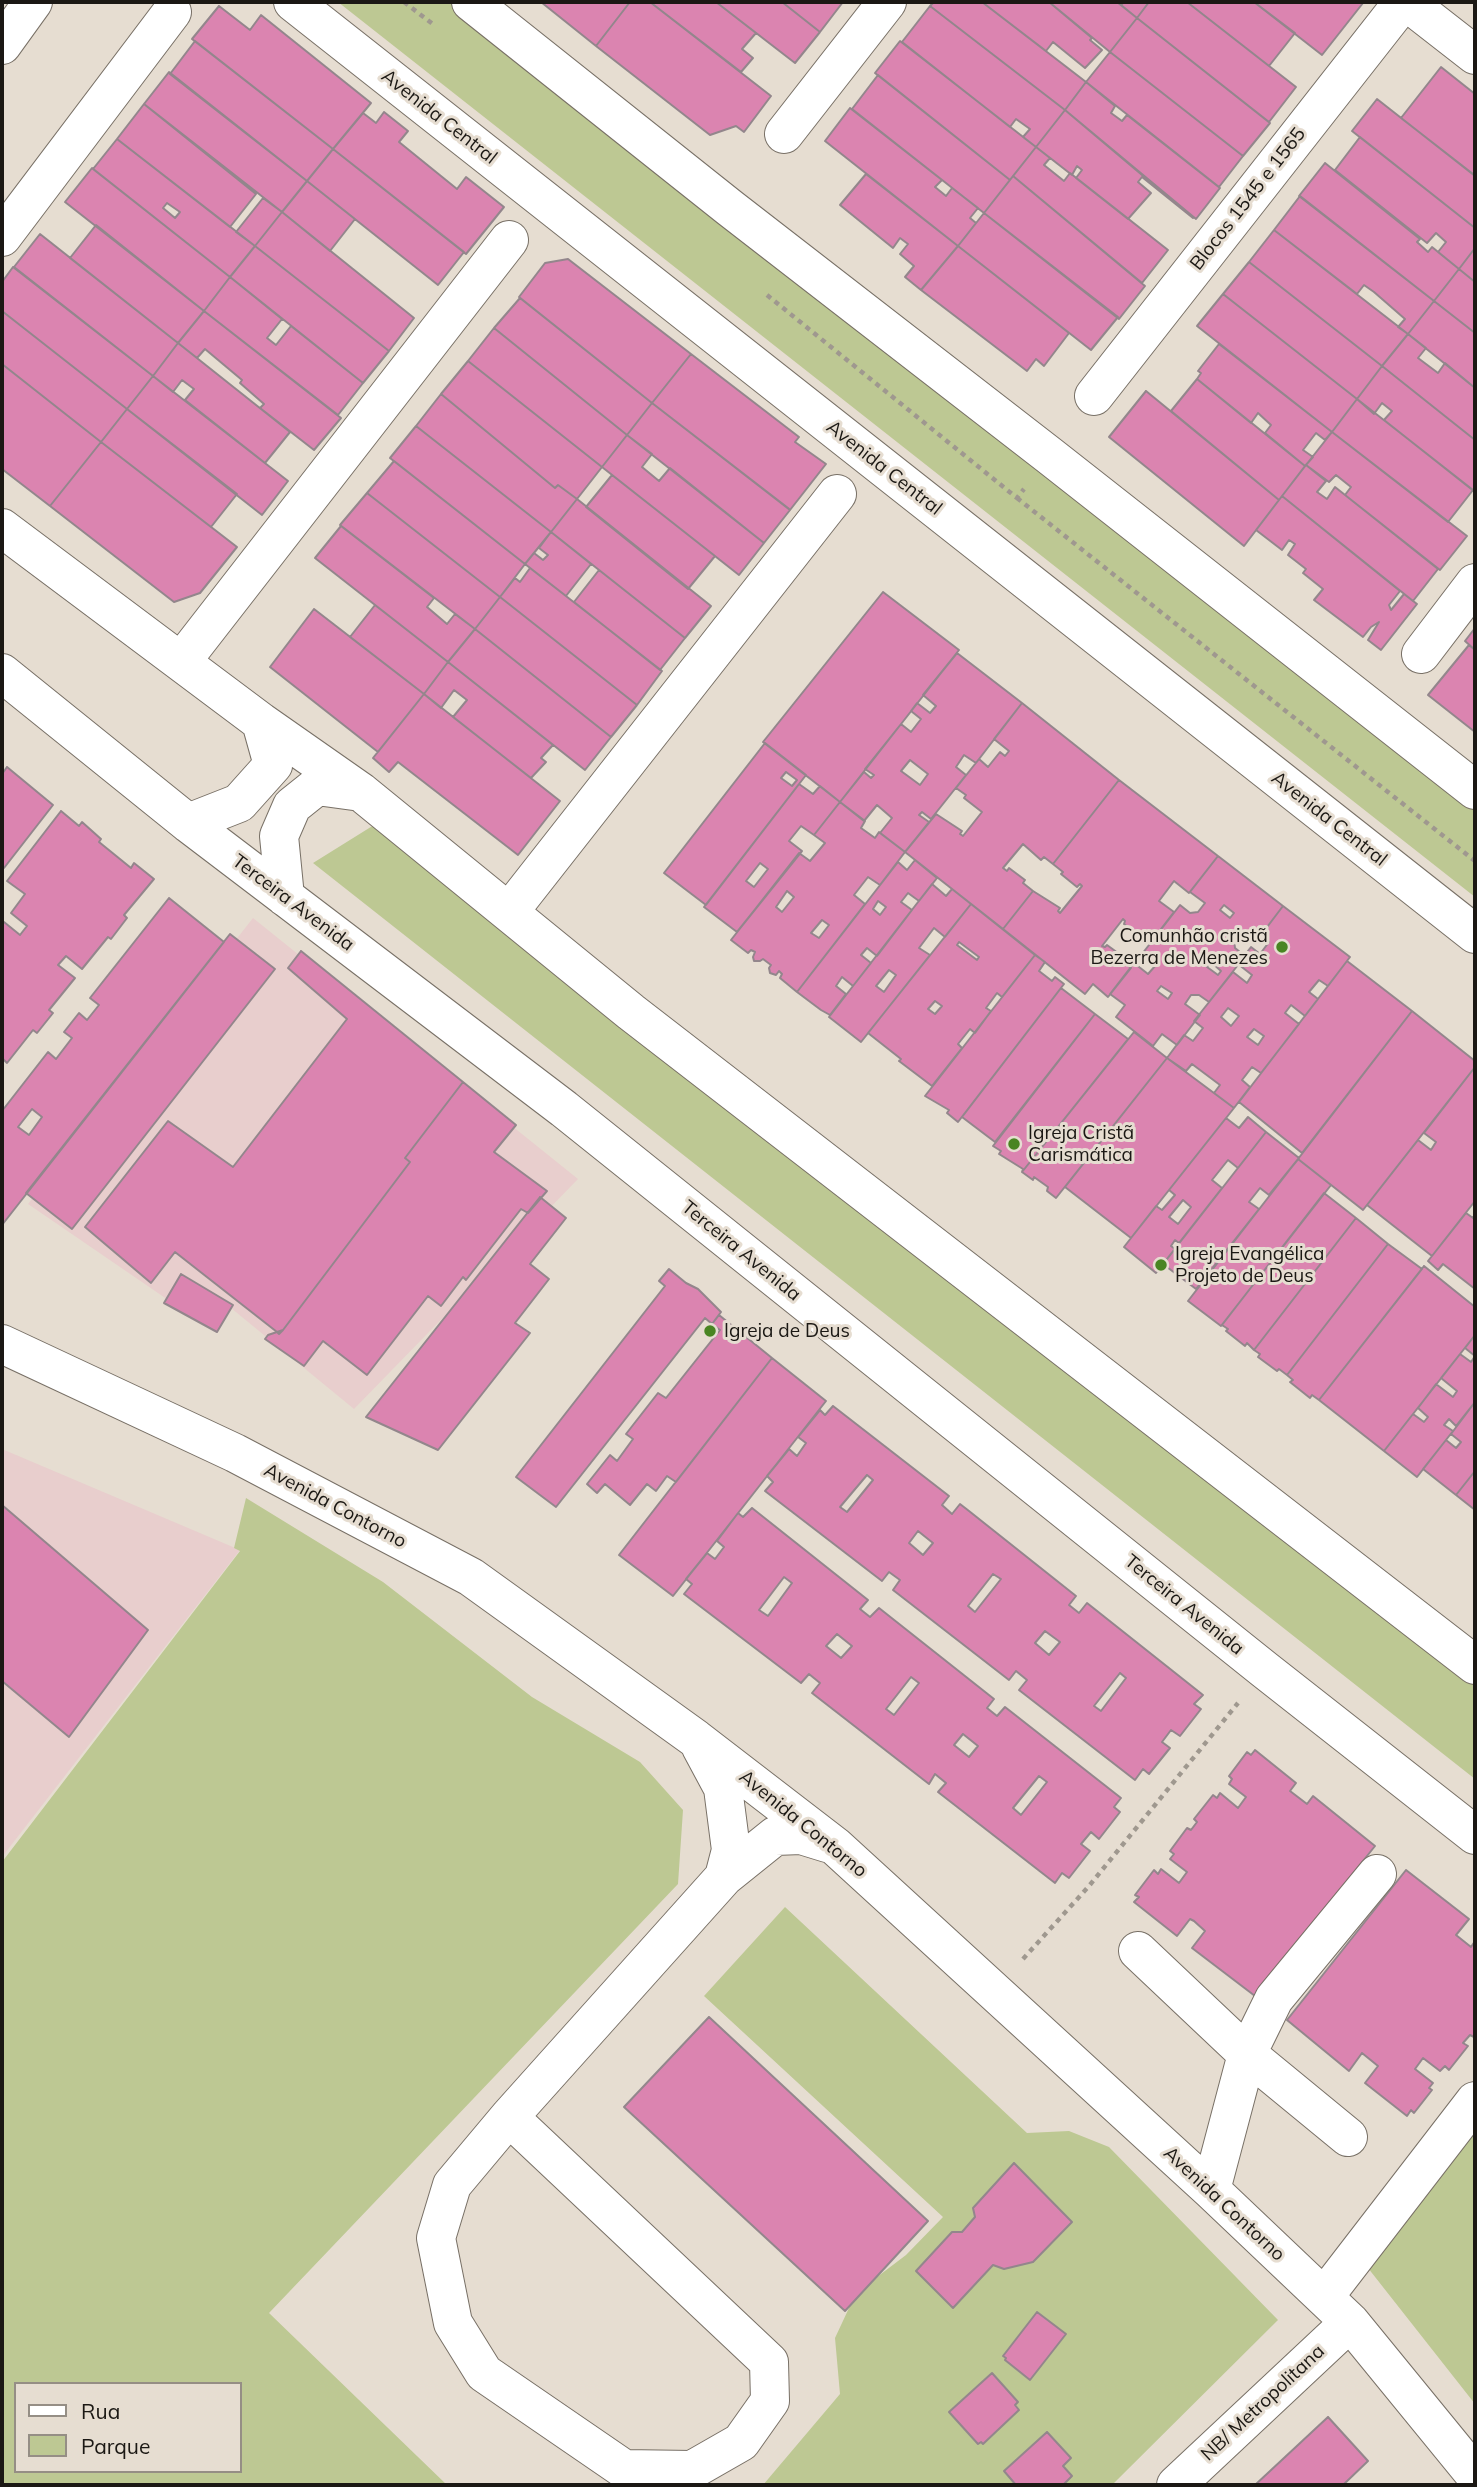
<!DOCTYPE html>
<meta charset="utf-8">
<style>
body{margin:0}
#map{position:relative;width:1477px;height:2487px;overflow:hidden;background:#e6ddd1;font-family:Mulish,sans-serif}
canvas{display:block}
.frame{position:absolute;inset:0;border:4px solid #1b1814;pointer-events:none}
.legend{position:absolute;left:14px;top:2382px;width:228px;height:91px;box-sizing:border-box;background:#e6ddd1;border:2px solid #958e85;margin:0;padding:9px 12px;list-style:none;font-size:21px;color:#1b1814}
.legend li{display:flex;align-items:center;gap:14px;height:35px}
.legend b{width:35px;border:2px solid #958e85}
</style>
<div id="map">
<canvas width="1477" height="2487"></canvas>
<div class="frame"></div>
<ul class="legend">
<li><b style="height:9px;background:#fff"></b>Rua</li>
<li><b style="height:19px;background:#bdc893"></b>Parque</li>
</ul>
</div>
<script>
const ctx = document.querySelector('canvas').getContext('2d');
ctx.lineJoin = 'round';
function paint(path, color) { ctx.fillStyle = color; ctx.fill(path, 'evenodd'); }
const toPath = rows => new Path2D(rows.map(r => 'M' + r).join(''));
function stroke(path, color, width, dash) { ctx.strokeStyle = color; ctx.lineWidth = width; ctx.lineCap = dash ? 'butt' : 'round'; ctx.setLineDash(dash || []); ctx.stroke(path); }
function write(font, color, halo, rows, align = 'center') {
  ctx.font = font + ' Mulish,sans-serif'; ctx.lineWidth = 6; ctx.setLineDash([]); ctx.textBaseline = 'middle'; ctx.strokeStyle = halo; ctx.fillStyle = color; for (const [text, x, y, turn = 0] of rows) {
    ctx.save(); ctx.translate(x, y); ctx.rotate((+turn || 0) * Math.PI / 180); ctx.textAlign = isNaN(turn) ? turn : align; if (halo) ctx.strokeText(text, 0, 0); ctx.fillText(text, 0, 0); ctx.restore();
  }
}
paint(toPath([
 [253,918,578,1179,354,1409,231,1308,212,1330,28,1204],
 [2,1449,240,1550,2,1857]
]), '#e8cecd');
paint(toPath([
 [338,2,454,2,1475,802,1475,897],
 [374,825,1475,1672,1475,1779,313,863],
 [246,1498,383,1582,532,1697,640,1762,683,1810,678,1884,269,2313,447,2485,2,2485,2,1862,240,1551,234,1548],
 [16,2384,240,2384,240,2471,16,2471],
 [785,1907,1027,2133,1069,2131,1109,2147,1278,2320,1112,2485,763,2485,840,2394,835,2338,856,2293,906,2255,943,2217,704,1996],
 [1475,2132,1475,2404,1368,2268]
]), '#bdc893');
const building = toPath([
 [541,2,630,2,596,46,541,2],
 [630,2,650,2,771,96,744,132,736,126,710,135,596,46,630,2],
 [650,2,716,2,756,33,742,49,753,58,741,72,650,2],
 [716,2,782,2,820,32,795,63,716,2],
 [782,2,843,2,820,32,782,2],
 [934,2,982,2,1086,82,1065,110,930,6,934,2],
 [982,2,1049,2,1092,38,1090,40,1102,50,1085,68,1053,42,1046,51,982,2],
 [1049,2,1117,2,1137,18,1110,52,1049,2],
 [1124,2,1149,2,1137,18,1121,5,1124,2],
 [1149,2,1187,2,1296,87,1269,122,1137,18,1149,2],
 [1187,2,1254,2,1295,33,1269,66,1187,2],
 [1254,2,1362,2,1363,3,1322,55,1254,2],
 [219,6,250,30,261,15,371,103,333,149,192,39,219,6],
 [930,6,1065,110,1036,147,1023,137,1030,129,1016,119,1010,127,902,42,930,6],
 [1137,18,1270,123,1243,156,1110,52,1137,18],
 [195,41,333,149,307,181,170,74,195,41],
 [900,41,1036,147,1010,180,875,73,900,41],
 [1110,52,1243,156,1219,187,1086,82,1110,52],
 [1441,67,1475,94,1475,171,1473,174,1401,118,1441,67],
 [169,72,307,181,282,212,144,104,169,72],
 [878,75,1010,180,984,213,852,109,878,75],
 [1086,82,1115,106,1111,113,1122,121,1127,115,1220,188,1196,219,1065,110,1086,82],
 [1377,99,1475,176,1475,228,1352,131,1377,99],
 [144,104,256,194,230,227,117,139,144,104],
 [850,108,942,180,935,187,946,196,952,188,978,208,970,218,976,223,958,246,825,141,850,108],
 [1065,110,1193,218,1142,177,1138,182,1151,193,1128,219,1076,178,1082,170,1077,166,1072,175,1036,147,1065,110],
 [384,112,408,131,399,142,457,189,466,177,504,207,466,254,333,149,363,113,376,123,384,112],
 [1360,137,1475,228,1475,248,1459,269,1438,252,1446,242,1436,233,1427,243,1335,170,1360,137],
 [117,139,255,246,230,277,93,169,117,139],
 [167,203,180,212,175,218,163,208,167,203],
 [1036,147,1050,158,1044,165,1064,181,1070,173,1168,250,1142,283,1013,176,1036,147],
 [333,149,464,252,438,285,307,181,333,149],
 [1325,163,1420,239,1417,242,1428,252,1432,247,1459,269,1434,301,1299,196,1325,163],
 [92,168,230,277,204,311,65,202,92,168],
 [866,174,958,246,921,290,905,277,914,266,900,254,908,244,900,238,893,248,840,205,866,174],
 [1013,176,1145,286,1119,319,984,213,1013,176],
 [307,181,355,219,330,251,282,212,307,181],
 [1300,196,1434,301,1408,334,1398,327,1405,319,1374,292,1364,285,1357,294,1274,230,1300,196],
 [263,198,282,212,255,246,236,232,263,198],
 [282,212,414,318,389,351,255,246,282,212],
 [984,213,1118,317,1091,350,958,246,984,213],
 [96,225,204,311,178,343,70,258,96,225],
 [1274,230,1408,334,1382,366,1249,262,1274,230],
 [40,234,178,343,153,376,14,267,40,234],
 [255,246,389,351,363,383,230,277,255,246],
 [958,246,1069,333,1044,366,1036,359,1027,371,921,290,958,246],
 [1475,248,1475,282,1459,269,1475,248],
 [568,259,691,354,652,403,519,297,545,263,568,259],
 [1249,262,1382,366,1357,399,1223,294,1249,262],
 [13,267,153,376,127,409,2,311,2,282,13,267],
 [1459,269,1475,282,1475,333,1434,301,1459,269],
 [230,277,282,319,267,338,276,345,291,326,363,383,338,415,204,311,230,277],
 [1223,294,1357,399,1332,432,1197,326,1223,294],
 [520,298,652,403,627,435,494,328,520,298],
 [1434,301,1475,333,1475,388,1408,334,1434,301],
 [2,311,127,409,101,442,2,364,2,311],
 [204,311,341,418,314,450,260,408,264,404,240,383,242,380,205,349,197,358,178,343,204,311],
 [494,328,627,435,602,467,468,361,494,328],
 [1408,334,1426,348,1418,358,1438,373,1445,363,1475,388,1475,440,1382,366,1408,334],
 [178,343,290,432,265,463,185,400,194,389,182,380,173,392,153,376,178,343],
 [1219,344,1332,432,1325,440,1316,433,1303,450,1313,457,1305,466,1265,433,1271,425,1258,413,1251,423,1197,379,1201,373,1198,371,1219,344],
 [691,354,799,437,795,442,826,464,790,510,652,403,691,354],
 [468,361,602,467,577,499,558,485,555,488,441,394,468,361],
 [2,364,101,442,50,506,2,469,2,364],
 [1382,366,1475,440,1475,492,1384,420,1392,411,1382,403,1374,414,1357,399,1382,366],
 [153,376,288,481,262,515,127,409,153,376],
 [1197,379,1305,466,1279,500,1171,411,1197,379],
 [1146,391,1279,500,1244,546,1109,437,1146,391],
 [441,394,555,488,558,485,577,499,551,532,416,426,441,394],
 [1357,399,1473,490,1448,522,1332,432,1357,399],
 [652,403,788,508,790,510,764,543,627,435,652,403],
 [127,409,237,494,211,527,101,442,127,409],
 [416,426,551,532,525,564,390,458,416,426],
 [1332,432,1467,536,1440,570,1345,495,1351,487,1336,475,1329,482,1306,465,1332,432],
 [627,435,652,454,642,467,659,481,670,468,764,543,739,575,602,467,627,435],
 [101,442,237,547,200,593,174,602,50,506,101,442],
 [394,461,525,564,500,597,367,493,394,461],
 [1306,465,1326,481,1317,492,1327,499,1335,487,1438,569,1413,601,1282,496,1306,465],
 [612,475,715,556,688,589,586,507,612,475],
 [367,493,500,597,475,629,340,525,367,493],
 [1282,496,1400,591,1389,605,1391,610,1404,594,1417,604,1381,650,1368,640,1379,622,1371,627,1363,637,1314,600,1323,589,1303,573,1306,569,1288,555,1295,544,1289,540,1282,550,1256,530,1282,496],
 [577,499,711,606,685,638,551,532,577,499],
 [341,526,434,598,427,607,447,624,455,614,475,629,448,662,315,558,341,526],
 [551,532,591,564,566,596,525,564,534,553,543,560,548,555,539,548,551,532],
 [530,568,662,671,637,705,500,597,515,578,520,582,530,568],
 [599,570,685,638,660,670,574,602,599,570],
 [883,592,959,650,840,802,763,742,883,592],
 [500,597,637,705,611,737,475,629,500,597],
 [375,605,448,662,424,694,350,637,375,605],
 [314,609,424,694,378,752,270,667,314,609],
 [1475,628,1475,650,1465,641,1475,628],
 [475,629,611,737,585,770,448,662,475,629],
 [1469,645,1475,650,1475,732,1428,695,1469,645],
 [957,653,1022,703,976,763,964,755,956,767,966,775,931,819,922,812,919,815,929,822,905,852,880,833,892,818,877,805,864,821,840,802,864,772,871,778,874,775,865,769,901,724,911,732,921,719,911,711,917,703,930,713,936,706,923,695,957,653],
 [910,760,928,774,920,785,901,771,910,760],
 [448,662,553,745,541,758,546,762,531,778,453,717,467,700,454,690,441,708,424,694,448,662],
 [424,694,560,801,518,855,398,762,389,772,373,758,424,694],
 [1022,703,1119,780,1053,864,1044,857,1041,860,1023,844,1003,868,1007,871,1009,868,1025,880,1023,883,1033,891,1003,929,905,852,936,814,962,831,960,834,963,836,982,812,964,798,966,795,956,788,979,759,988,767,1000,752,1005,756,1009,751,994,739,1022,703],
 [765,743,806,775,706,905,664,873,765,743],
 [786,772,797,780,792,786,781,778,786,772],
 [7,767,53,805,4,868,2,866,2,774,7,767],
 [1119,780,1218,856,1189,893,1174,881,1159,901,1174,912,1151,942,1142,933,1139,936,1124,924,1125,921,1123,919,1102,946,1105,947,1107,945,1122,956,1120,959,1131,968,1108,997,1093,984,1085,994,1003,929,1033,891,1060,908,1058,911,1060,913,1082,886,1080,884,1077,887,1061,874,1063,872,1053,864,1119,780],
 [799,784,813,794,820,786,840,802,814,835,801,826,789,841,802,851,737,932,704,907,799,784],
 [760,863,768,869,754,887,746,881,760,863],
 [840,802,865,821,861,828,875,838,879,832,905,852,880,885,868,877,854,895,865,904,797,992,780,978,782,974,779,971,776,975,770,973,769,968,771,965,763,959,760,961,754,961,753,957,755,952,751,950,748,953,731,940,799,853,810,861,825,843,814,835,840,802],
 [787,891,794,897,782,912,776,907,787,891],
 [822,920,829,925,819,938,811,933,822,920],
 [61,811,79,826,82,822,101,839,99,842,131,868,134,863,154,879,124,915,127,918,111,939,108,937,82,969,66,956,58,965,75,978,49,1010,53,1013,37,1033,33,1030,7,1063,2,1058,2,925,4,922,20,935,27,926,11,913,25,894,7,881,61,811],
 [1218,856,1283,906,1255,943,1240,931,1234,940,1235,948,1245,956,1209,1002,1199,995,1191,995,1185,1004,1200,1015,1177,1045,1162,1034,1153,1046,1116,1017,1125,1005,1110,994,1134,963,1148,974,1156,965,1142,954,1180,905,1190,913,1198,912,1205,903,1190,892,1218,856],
 [1224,905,1234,913,1230,918,1220,910,1224,905],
 [1171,931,1182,939,1178,944,1167,935,1171,931],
 [1211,962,1221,971,1218,975,1207,967,1211,962],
 [1161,986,1172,993,1168,999,1157,991,1161,986],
 [915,860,937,878,919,901,908,893,901,902,912,910,877,956,867,948,861,955,871,963,853,986,842,977,836,986,846,994,830,1015,821,1010,797,992,898,862,907,870,915,860],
 [878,901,886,907,880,915,873,909,878,901],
 [932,884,946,896,952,889,971,904,945,937,934,928,919,948,930,955,861,1042,829,1017,932,884],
 [889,970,896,975,884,992,876,986,889,970],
 [169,898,224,942,2,1225,2,1111,48,1052,56,1059,72,1038,64,1032,79,1013,87,1020,99,1005,90,998,169,898],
 [32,1109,42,1117,29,1135,18,1127,32,1109],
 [971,904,1035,955,1002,997,997,993,986,1008,991,1011,975,1033,970,1029,958,1044,962,1048,932,1086,899,1061,901,1059,868,1033,971,904],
 [959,942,979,957,977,960,957,945,959,942],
 [935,1001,942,1006,935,1014,928,1009,935,1001],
 [1283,906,1350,957,1328,986,1319,980,1309,992,1318,999,1305,1016,1291,1005,1285,1013,1299,1024,1261,1073,1252,1067,1242,1080,1250,1087,1234,1108,1214,1093,1220,1085,1192,1064,1186,1071,1167,1058,1184,1035,1193,1041,1203,1028,1194,1021,1233,972,1247,983,1252,975,1238,964,1251,947,1260,954,1269,942,1261,935,1283,906],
 [1228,1008,1239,1016,1231,1026,1221,1017,1228,1008],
 [1254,1029,1264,1036,1258,1045,1247,1037,1254,1029],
 [230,934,275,969,72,1229,26,1193,230,934],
 [301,951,463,1082,405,1158,410,1162,283,1330,277,1332,175,1252,151,1283,85,1227,168,1121,233,1167,347,1019,288,968,301,951],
 [1035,955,1045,962,1039,971,1052,981,1055,977,1064,984,958,1122,947,1113,949,1110,925,1096,1035,955],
 [1347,961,1412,1011,1302,1153,1239,1102,1347,961],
 [1061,988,1095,1014,995,1142,962,1117,1061,988],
 [1412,1011,1475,1061,1475,1067,1363,1210,1298,1159,1412,1011],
 [1095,1014,1128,1039,1022,1172,1023,1169,999,1154,1001,1151,993,1146,1095,1014],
 [1134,1032,1167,1058,1056,1198,1047,1191,1048,1187,1034,1177,1033,1180,1022,1172,1134,1032],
 [1167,1058,1234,1108,1131,1238,1065,1187,1167,1058],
 [1475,1067,1475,1201,1432,1256,1367,1205,1418,1140,1431,1150,1436,1142,1424,1133,1475,1067],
 [463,1082,516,1125,494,1152,547,1191,528,1213,521,1209,466,1280,463,1277,441,1306,428,1296,367,1375,323,1341,304,1366,265,1339,268,1335,277,1332,279,1334,283,1330,410,1162,405,1158,463,1082],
 [1248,1117,1266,1132,1238,1168,1228,1160,1212,1180,1222,1188,1179,1243,1175,1240,1171,1246,1175,1249,1156,1273,1124,1247,1156,1206,1162,1210,1175,1195,1169,1190,1226,1118,1239,1128,1248,1117],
 [1183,1200,1191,1207,1178,1224,1169,1217,1183,1200],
 [1266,1132,1299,1158,1269,1195,1260,1188,1249,1202,1259,1209,1196,1289,1163,1264,1266,1132],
 [1298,1159,1331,1185,1221,1326,1188,1301,1298,1159],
 [1324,1193,1356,1218,1254,1350,1247,1343,1245,1346,1226,1331,1228,1329,1222,1325,1324,1193],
 [540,1197,566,1218,530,1264,549,1279,515,1323,530,1333,438,1450,366,1417,540,1197],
 [1466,1213,1473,1218,1475,1214,1475,1289,1443,1264,1438,1270,1428,1261,1466,1213],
 [1356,1218,1388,1244,1287,1375,1279,1369,1277,1371,1258,1357,1260,1354,1254,1350,1356,1218],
 [1388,1244,1422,1269,1319,1400,1312,1395,1310,1398,1290,1382,1293,1380,1287,1375,1388,1244],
 [1424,1266,1475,1307,1475,1335,1384,1451,1319,1400,1424,1266],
 [669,1269,686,1283,698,1289,721,1312,712,1324,705,1318,556,1507,516,1477,665,1286,659,1281,669,1269],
 [181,1274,233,1305,217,1332,164,1303,181,1274],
 [719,1315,772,1358,676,1482,667,1476,656,1491,647,1484,630,1505,605,1484,597,1493,587,1484,610,1455,617,1461,633,1439,626,1434,658,1393,666,1398,720,1330,712,1324,719,1315],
 [1475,1335,1475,1402,1456,1426,1449,1419,1444,1425,1453,1431,1417,1477,1384,1451,1413,1414,1424,1422,1428,1417,1418,1408,1436,1384,1453,1397,1457,1391,1441,1378,1460,1354,1471,1362,1475,1356,1465,1348,1475,1335],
 [772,1358,826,1401,673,1596,619,1555,772,1358],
 [1475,1402,1475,1471,1456,1495,1423,1469,1446,1440,1456,1448,1461,1442,1451,1434,1475,1402],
 [833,1406,949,1496,942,1505,952,1514,960,1504,969,1511,1076,1596,1069,1605,1079,1613,1087,1603,1203,1695,1194,1704,1201,1709,1180,1736,1171,1730,1162,1742,1170,1748,1149,1774,1143,1769,1135,1780,1019,1690,1027,1680,1016,1671,1009,1680,893,1590,900,1580,889,1572,882,1581,765,1491,773,1482,767,1476,789,1449,797,1456,806,1443,798,1437,820,1410,825,1415,833,1406],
 [867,1475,873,1480,847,1512,840,1507,867,1475],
 [918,1531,933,1543,923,1555,909,1543,918,1531],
 [993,1574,1001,1579,975,1612,968,1606,993,1574],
 [1045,1631,1060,1642,1049,1655,1035,1643,1045,1631],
 [1120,1673,1126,1678,1101,1711,1094,1706,1120,1673],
 [1475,1471,1475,1510,1456,1495,1475,1471],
 [2,1505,148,1630,69,1737,2,1681,2,1505],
 [752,1508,868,1600,860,1609,870,1617,879,1608,994,1699,987,1708,997,1716,1005,1707,1121,1798,1114,1807,1120,1812,1099,1839,1091,1832,1081,1844,1090,1851,1069,1878,1062,1873,1055,1883,938,1792,946,1783,935,1774,929,1784,812,1693,820,1683,809,1674,801,1683,684,1594,692,1584,686,1579,707,1553,715,1559,724,1547,717,1541,738,1513,743,1517,752,1508],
 [784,1577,792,1583,768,1616,759,1610,784,1577],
 [837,1634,852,1646,841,1658,826,1646,837,1634],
 [911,1677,919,1683,894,1715,886,1709,911,1677],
 [963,1734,978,1746,969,1757,954,1745,963,1734],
 [1039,1776,1047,1782,1021,1815,1013,1808,1039,1776],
 [1255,1750,1296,1783,1290,1791,1307,1804,1313,1796,1375,1846,1255,1996,1192,1948,1205,1931,1194,1921,1190,1919,1177,1936,1134,1902,1139,1897,1135,1895,1154,1870,1158,1874,1161,1869,1179,1883,1187,1872,1170,1859,1174,1854,1170,1851,1187,1828,1191,1830,1197,1822,1194,1819,1213,1795,1217,1798,1220,1793,1238,1808,1246,1797,1229,1784,1232,1779,1229,1776,1247,1752,1251,1755,1255,1750],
 [1406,1870,1469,1919,1456,1935,1471,1947,1475,1941,1475,2035,1474,2037,1470,2035,1463,2043,1468,2046,1449,2070,1445,2066,1440,2071,1423,2058,1415,2069,1433,2083,1429,2088,1432,2090,1414,2113,1411,2110,1407,2116,1365,2083,1378,2066,1362,2053,1349,2071,1287,2020,1406,1870],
 [709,2017,928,2221,845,2311,624,2107,709,2017],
 [1014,2163,1072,2222,1033,2262,1004,2269,993,2265,953,2308,916,2271,952,2232,962,2232,975,2217,973,2208,1014,2163],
 [1037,2312,1066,2334,1030,2380,1005,2360,1006,2358,1003,2356,1037,2312],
 [992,2373,1018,2402,1015,2405,1019,2410,983,2444,981,2442,978,2444,949,2412,992,2373],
 [1328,2417,1368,2461,1343,2485,1255,2485,1328,2417],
 [1047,2432,1071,2458,1063,2466,1072,2476,1063,2485,1016,2485,1004,2471,1047,2432]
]);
paint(building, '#db84b0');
stroke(building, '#93868c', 2);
const minor = toPath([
 [293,2,1475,934],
 [471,2,730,208,1050,456,1475,790],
 [1407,2,1475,55],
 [2,45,33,2],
 [784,134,887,2],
 [2,237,172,12],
 [1094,396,1403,2],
 [2,528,261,722,361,792,631,1012,1475,1665],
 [1421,654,1475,583],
 [181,662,509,240],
 [2,673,188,823,564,1109,1265,1670,1475,1835],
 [188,823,239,803,273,765,261,722],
 [285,897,279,836,292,806,317,786,361,792],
 [509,912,837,494],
 [2,1344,235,1453,471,1577,696,1739,835,1846,1211,2190,1350,2322,1475,2475],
 [701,1747,723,1788,731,1850,724,1877],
 [1138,1951,1247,2054,1348,2137],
 [509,2117,769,2362,770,2401,741,2442,692,2470,624,2469,484,2373,453,2323,436,2238,452,2185,509,2117,724,1877,775,1836,801,1835,827,1843],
 [1211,2190,1247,2054,1274,1999,1377,1874],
 [1324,2297,1475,2101],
 [1176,2485,1350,2322]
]);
stroke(minor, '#787066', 40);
stroke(toPath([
 [404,2,434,25],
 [767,295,1017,498,1024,489],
 [1017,498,1475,861],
 [1023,1959,1089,1886,1238,1703]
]), '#9f988f', 4.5, [5, 5]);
stroke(minor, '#fff', 38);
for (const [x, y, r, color] of [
 [1282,947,7,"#498522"],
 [1014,1144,7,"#498522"],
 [1161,1265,7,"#498522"],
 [710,1331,7,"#498522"]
]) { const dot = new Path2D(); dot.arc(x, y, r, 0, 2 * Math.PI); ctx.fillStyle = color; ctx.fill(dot); stroke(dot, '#e6ddd1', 2.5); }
write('19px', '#1b1814', '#e6ddd1', [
 ["Avenida Central",439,117,38],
 ["Blocos 1545 e 1565",1248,199,-52],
 ["Avenida Central",884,468,38],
 ["Avenida Central",1329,819,38],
 ["Terceira Avenida",293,903,37],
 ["Terceira Avenida",741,1251,39],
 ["Avenida Contorno",335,1506,28],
 ["Terceira Avenida",1184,1605,39],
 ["Avenida Contorno",803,1824,39],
 ["Avenida Contorno",1224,2204,43],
 ["NB/ Metropolitana",1263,2403,-43]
]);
write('19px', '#1b1814', '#e6ddd1', [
 ["Comunhão cristã",1268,936,"right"],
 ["Bezerra de Menezes",1268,958,"right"],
 ["Igreja Cristã",1028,1133],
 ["Carismática",1028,1155],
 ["Igreja Evangélica",1175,1254],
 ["Projeto de Deus",1175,1276],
 ["Igreja de Deus",724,1331]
], 'left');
</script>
